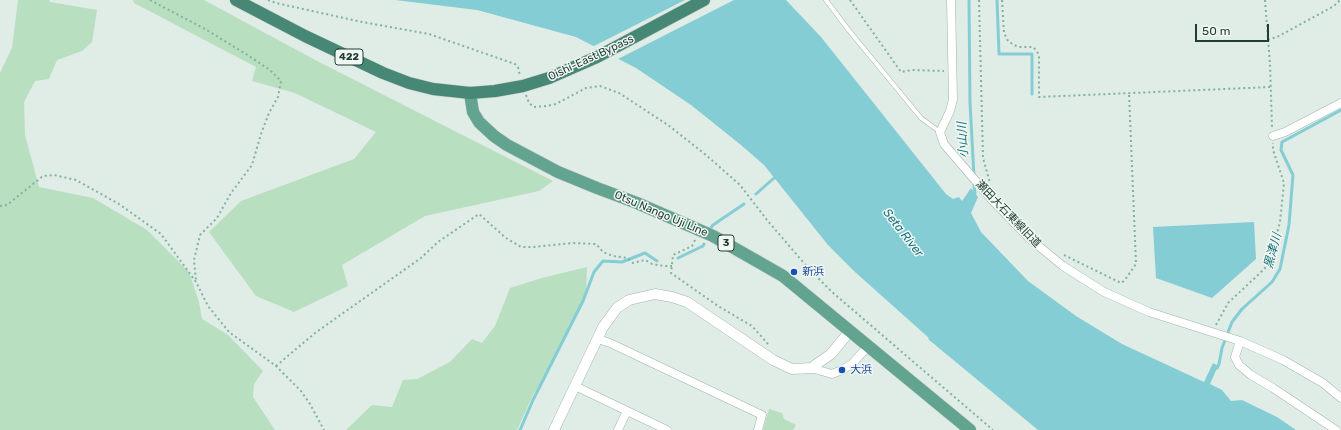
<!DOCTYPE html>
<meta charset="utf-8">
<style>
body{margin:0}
#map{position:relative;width:1341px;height:430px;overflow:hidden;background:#e0ece6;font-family:Rubik,sans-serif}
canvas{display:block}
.scale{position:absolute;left:1195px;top:24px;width:74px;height:18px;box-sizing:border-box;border:2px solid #203e34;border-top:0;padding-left:5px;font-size:12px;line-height:14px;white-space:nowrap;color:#203e34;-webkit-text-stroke:3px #f1f8f4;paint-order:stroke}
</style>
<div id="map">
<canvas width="1341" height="430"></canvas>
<div class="scale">50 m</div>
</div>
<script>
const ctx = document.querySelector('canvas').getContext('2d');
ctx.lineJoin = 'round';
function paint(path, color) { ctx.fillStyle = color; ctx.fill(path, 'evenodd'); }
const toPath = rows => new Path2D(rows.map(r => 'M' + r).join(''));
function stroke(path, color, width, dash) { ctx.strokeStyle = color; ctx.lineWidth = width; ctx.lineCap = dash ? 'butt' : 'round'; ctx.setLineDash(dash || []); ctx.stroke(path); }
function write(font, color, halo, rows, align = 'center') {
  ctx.font = font + ' Rubik,"Noto Sans JP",sans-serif'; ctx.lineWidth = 3; ctx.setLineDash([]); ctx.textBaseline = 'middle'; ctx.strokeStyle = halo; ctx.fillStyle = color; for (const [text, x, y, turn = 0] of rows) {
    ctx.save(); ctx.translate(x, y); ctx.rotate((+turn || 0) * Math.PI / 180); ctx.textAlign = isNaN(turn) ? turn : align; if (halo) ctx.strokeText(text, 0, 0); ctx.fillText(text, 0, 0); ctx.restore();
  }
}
paint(toPath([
 [18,0,49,0,50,2,97,10,92,42,82,51,57,60,49,79,35,81,24,102,25,135,39,187,93,198,147,230,189,272,199,302,202,319,228,335,263,371,254,384,253,397,275,430,0,430,0,73,12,48],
 [133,0,204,0,317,61,553,181,539,191,425,216,342,265,348,286,294,312,256,296,209,232,241,201,354,159,376,132,295,93,252,81,256,67,134,3],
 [587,267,586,293,544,379,534,393,517,430,346,430,372,405,392,407,403,380,417,379,450,362,472,339,482,343,495,326,510,288,542,278],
 [769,409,782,413,784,419,796,425,793,430,763,430]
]), '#b8dfc0');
paint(toPath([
 [395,0,786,0,821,37,946,194,953,199,959,197,962,201,971,188,978,197,971,213,981,232,1028,281,1076,316,1122,344,1204,382,1213,363,1218,366,1210,384,1222,390,1231,401,1242,400,1277,417,1296,430,1038,430,928,339,929,338,855,272,828,245,764,165,741,145,691,105,636,68,576,37,477,10],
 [1254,222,1256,259,1212,298,1156,278,1153,227]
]), '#85cdd5');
paint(toPath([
 [685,0,734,0,616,60,592,47]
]), '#e0ece6');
stroke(toPath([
 [969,0,970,103,974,176],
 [997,0,999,54,1032,54,1032,94],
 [756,194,774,178,778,177],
 [973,195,975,193,974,184],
 [710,229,713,225,744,204],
 [678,258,703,246,704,244],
 [1217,368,1219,364,1222,348,1232,322,1242,309,1272,282,1280,269,1289,225,1293,175,1281,150,1282,142,1341,110],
 [520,430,533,400,583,301,594,272,603,261,622,262,645,253,657,261]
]), '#85cdd5', 3);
const service = toPath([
 [826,0,847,28,921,118,940,132]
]);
const minor = toPath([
 [951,0,953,99,950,111,940,132,944,144,992,200,1030,239,1063,266,1104,292,1149,312,1240,341,1283,360,1323,383,1341,398],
 [1273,136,1285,132,1341,103],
 [598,339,610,343,762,415,758,430],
 [1240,341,1235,357,1239,365,1251,375,1273,388,1336,430],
 [811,368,832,374,842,370,852,364,868,346],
 [575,386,667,430],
 [618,430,627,411]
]);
const tertiary = toPath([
 [554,430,603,327,617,308,629,300,655,294,672,297,687,302,773,360,792,369,811,368,831,354,850,331]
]);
const primary = toPath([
 [470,93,473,112,479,122,494,136,507,145,558,172,597,188,637,203,713,236,783,276,970,430]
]);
const trunk = toPath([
 [236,0,305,36,383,73,409,83,433,89,470,93,495,91,523,86,549,78,597,57,704,0]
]);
stroke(service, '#a3b4ad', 5);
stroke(minor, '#a3b4ad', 9);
stroke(tertiary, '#a3b4ad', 11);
stroke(primary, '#c1c9c6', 13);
stroke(trunk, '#c1c9c6', 13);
stroke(toPath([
 [150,0,205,29,246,54,270,70,281,81,278,97,269,113,261,134,252,165,231,193,217,218,200,235,194,260,196,281],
 [268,0,276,3,362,22,429,34,515,64,518,67,520,76],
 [850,0,901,72,912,70,944,71],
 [979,0,983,158,990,183],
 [1002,0,1004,33,1008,41,1014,45,1019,47,1033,47,1037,51,1039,57,1039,97,1271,87],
 [1265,0,1270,64,1272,127],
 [1268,40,1279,36,1334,6,1340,0],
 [526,95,529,103,534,107,546,106,556,104,586,88,600,86,619,93,668,125,706,155,740,185,767,220,809,269,832,292,993,430],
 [0,206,7,205,43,176,54,175,76,180,119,204,161,234,196,282,208,306,229,332,276,366,301,391,310,404,324,430],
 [695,240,692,246,673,255,671,273,718,306,752,326,768,344],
 [1064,255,1121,283,1124,281,1136,264,1129,93],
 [1216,325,1228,303,1258,275,1265,268,1272,252,1280,222,1284,183,1273,150,1273,143],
 [276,366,315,333,421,258,438,242,479,214,506,238,521,247,534,247,572,243,596,244,603,252,613,256,627,258,633,263,645,260,652,264,664,266,672,266]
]), '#7fb29f', 2, [2, 3]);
stroke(service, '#fff', 4);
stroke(minor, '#fff', 8);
stroke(tertiary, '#fff', 10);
stroke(primary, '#62a490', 12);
stroke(trunk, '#468875', 12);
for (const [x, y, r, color] of [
 [794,272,4,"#1a4fb4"],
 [842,370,4,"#1a4fb4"]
]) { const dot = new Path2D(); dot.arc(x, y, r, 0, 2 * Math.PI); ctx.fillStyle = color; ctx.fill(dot); stroke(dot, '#f1f8f4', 1.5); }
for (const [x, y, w] of [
 [349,57,28],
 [726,243,16]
]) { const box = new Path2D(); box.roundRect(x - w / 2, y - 8, w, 16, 3); ctx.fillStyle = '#f1f8f4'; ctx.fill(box); stroke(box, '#203e34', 1); }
write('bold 10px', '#203e34', null, [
 ["422",349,57],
 ["3",726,243]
]);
write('11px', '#203e34', '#f1f8f4', [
 ["Oishi-East Bypass",591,58,-25],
 ["Otsu Nango Uji Line",661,214,23],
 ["瀬田大石東線旧道",1008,214,46]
]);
write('11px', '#164399', '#f1f8f4', [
 ["新浜",802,272],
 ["大浜",850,370]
], 'left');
write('italic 12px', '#17727d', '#f1f8f4', [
 ["小山川",963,140,-93],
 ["Seta River",903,233,52],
 ["黒津川",1273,251,-75]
]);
</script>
